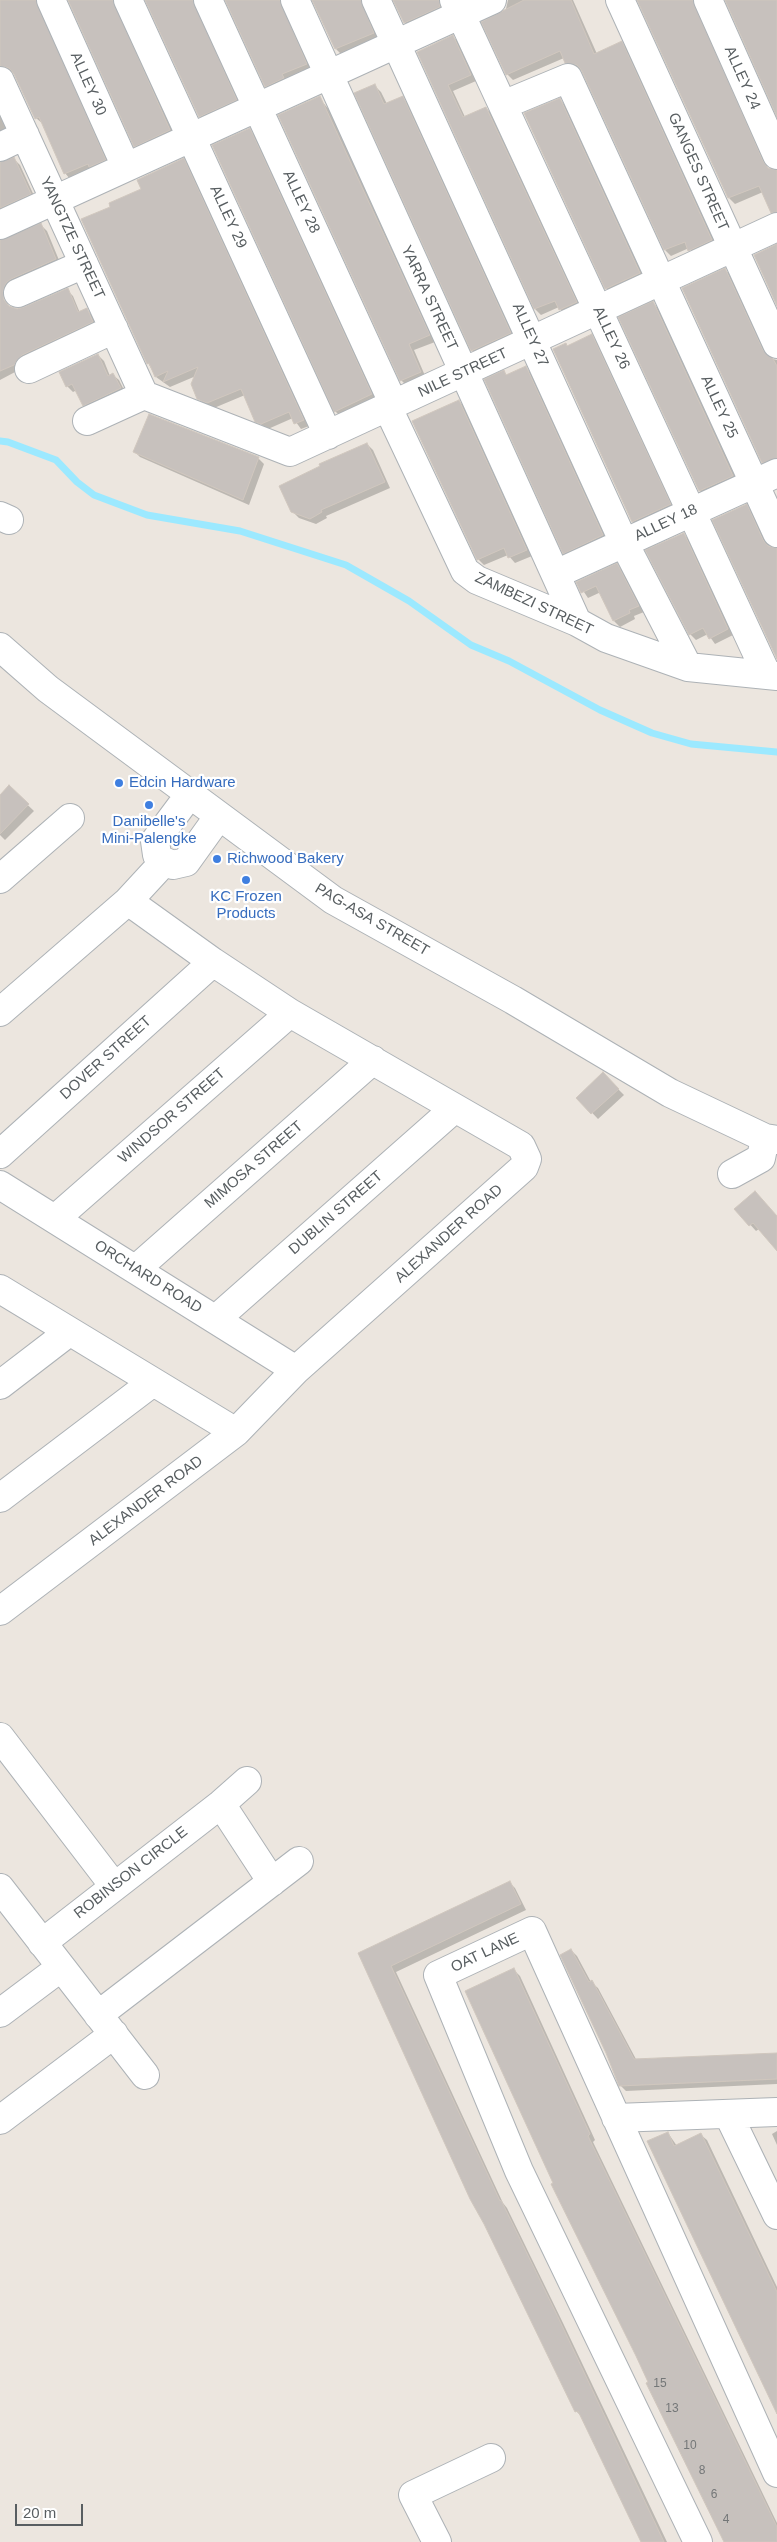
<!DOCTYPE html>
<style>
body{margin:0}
#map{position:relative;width:777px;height:2542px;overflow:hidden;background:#ece6df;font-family:Helvetica,sans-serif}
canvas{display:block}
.scale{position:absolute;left:15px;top:2504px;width:68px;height:22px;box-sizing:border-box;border:2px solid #585e61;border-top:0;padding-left:6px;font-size:15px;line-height:18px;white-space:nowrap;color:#585e61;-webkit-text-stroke:4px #fff;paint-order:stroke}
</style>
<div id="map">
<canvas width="777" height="2542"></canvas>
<div class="scale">20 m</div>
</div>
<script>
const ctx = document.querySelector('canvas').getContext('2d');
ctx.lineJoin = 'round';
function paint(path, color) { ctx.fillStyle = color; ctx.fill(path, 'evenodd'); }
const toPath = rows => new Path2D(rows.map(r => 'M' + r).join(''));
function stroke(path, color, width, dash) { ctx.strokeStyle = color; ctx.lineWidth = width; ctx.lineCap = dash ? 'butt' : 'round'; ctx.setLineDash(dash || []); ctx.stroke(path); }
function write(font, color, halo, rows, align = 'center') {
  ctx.font = font + ' Helvetica,sans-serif'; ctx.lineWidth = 4.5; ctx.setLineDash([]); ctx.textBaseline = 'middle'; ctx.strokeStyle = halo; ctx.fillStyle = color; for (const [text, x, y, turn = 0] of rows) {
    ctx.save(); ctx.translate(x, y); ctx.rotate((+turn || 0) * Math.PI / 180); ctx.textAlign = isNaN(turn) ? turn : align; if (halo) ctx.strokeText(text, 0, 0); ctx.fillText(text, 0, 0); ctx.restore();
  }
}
paint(toPath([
 [0,0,43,0,110,166,70,179,65,173,43,124,36,118,15,73,9,71,0,72],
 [69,0,120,0,175,136,141,152,135,146],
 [147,0,200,0,242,106,206,122,200,116],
 [227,0,287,0,312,70,272,92,266,86],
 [313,0,368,0,379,39,341,54,336,49],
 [393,0,446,0,445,13,411,28,405,22],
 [508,0,573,0,597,54,621,42,627,48,717,246,695,256,689,248,671,256,665,250,581,70,572,69,564,58,513,80,507,74,506,9],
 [639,0,700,0,699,13,768,169,777,171,777,212,769,206,763,192,735,204,729,198],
 [453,37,459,42,476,81,453,91,465,117,486,108,492,114,582,308,566,316,559,307,541,315,535,309,418,52],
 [375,86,381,92,387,104,402,98,408,104,516,339,478,356,472,350],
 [319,98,332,113,435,342,414,350,426,378,407,386,401,380],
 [560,100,566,106,645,279,612,294,606,288,525,114],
 [0,111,9,134,0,139],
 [249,130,255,135,377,400,341,417,335,411],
 [14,159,20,165,36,200,0,217,0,163],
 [183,160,189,166,309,426,301,429,293,418,268,429,256,421,245,395,214,408,205,405,198,398,196,376,170,387,156,377,148,363,82,220,112,207,143,190],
 [41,225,47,231,61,265,10,294,0,278,0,241],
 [725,270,731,275,769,358,777,360,777,465,769,468,763,462],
 [67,290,73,296,80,313,87,310,93,316,98,328,0,380,0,308,25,309],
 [653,303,659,309,738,482,706,497,700,491,620,318],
 [592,336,597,342,676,510,639,527,633,522,566,344,568,347],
 [98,355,104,361,110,376,113,375,119,380,126,394,90,411,77,390,73,392,67,386],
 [526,368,532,374,608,541,570,559,564,553,503,372,507,376],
 [459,401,465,407,532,556,515,563,508,555,484,565,478,559],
 [367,444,373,450,390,488,326,516,327,518,316,524,299,518,292,511],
 [134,451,258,458,264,464,249,505,140,457],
 [746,506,752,511,770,548,777,549,777,656],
 [684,534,689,540,733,635,715,644,708,634,696,640,690,634],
 [617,565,623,571,644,612,634,616,635,619,620,627,614,621,601,592,588,598,578,583],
 [9,787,34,811,5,840,0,835,0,797],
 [603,1074,624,1095,598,1119,578,1098],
 [736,1209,777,1217,777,1249,759,1229,756,1231],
 [509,1882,515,1888,526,1910,396,1972,503,2203,507,2208,563,2323,667,2542,642,2542,583,2418,576,2411,360,1954],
 [571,1950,577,1956,591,1982,598,1988,637,2061,777,2054,777,2084,626,2091,620,2085],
 [514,1970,520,1976,595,2140,593,2142,777,2523,777,2542,725,2542,555,2184],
 [777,2131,777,2145,772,2134],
 [668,2133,677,2146,701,2135,707,2140,777,2287,777,2409]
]), '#0003');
stroke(toPath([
 [0,441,8,442,56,460,77,482,94,495,147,515,240,531,346,565,409,601,471,645,509,661,600,710,652,733,691,744,777,752]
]), '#9ce9ff', 7);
const building = toPath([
 [0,0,36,0,106,160,89,167,88,164,64,174,39,117,35,119,14,74,9,68,0,66,0,0],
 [68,0,113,0,170,130,134,147,68,0],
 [145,0,193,0,237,100,199,117,145,0],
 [225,0,280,0,307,64,282,74,284,78,265,87,225,0],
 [312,0,361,0,374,33,335,49,312,0],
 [393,0,439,0,440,7,404,23,393,0],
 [524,0,571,0,594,54,622,41,712,240,688,251,685,242,664,250,582,71,577,65,565,63,560,51,506,75,481,22,524,0],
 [637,0,693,0,763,161,768,168,777,170,777,212,771,213,759,186,728,198,637,0],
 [725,0,777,0,777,117,725,0],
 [453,35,471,75,448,85,463,117,486,107,577,302,559,310,555,301,534,309,417,52,453,35],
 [375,84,384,104,403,96,511,333,471,351,354,93,375,84],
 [320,96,430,335,409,344,421,372,400,381,278,115,320,96],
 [560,98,640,273,605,289,524,113,560,98],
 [250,128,372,394,334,412,212,145,250,128],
 [14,157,31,194,0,208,0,162,14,157],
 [184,158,304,420,294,424,289,412,261,424,255,422,241,389,207,403,197,399,191,384,198,367,163,382,168,371,155,377,149,363,147,364,81,219,110,207,109,203,141,189,137,180,184,158],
 [41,223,56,259,11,279,6,283,3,291,4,300,9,306,17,309,24,307,68,288,78,312,87,308,93,322,22,355,14,365,0,371,0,240,41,223],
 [777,244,777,306,754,255,777,244],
 [725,268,763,350,773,359,777,366,777,458,762,463,682,288,725,268],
 [653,301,733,476,699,491,618,317,653,301],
 [592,334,671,504,632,522,553,349,566,343,567,346,592,334],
 [98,354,108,376,113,373,121,388,83,406,72,384,66,387,59,372,98,354],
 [526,366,603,535,563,554,484,379,504,370,506,375,526,366],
 [459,400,527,550,508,558,504,548,477,560,412,421,459,400],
 [149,414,259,457,243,500,133,452,149,414],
 [367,443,385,482,321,510,322,512,310,519,291,512,279,486,320,466,319,464,367,443],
 [747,504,763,540,768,546,777,548,777,659,712,520,747,504],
 [684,533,728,629,709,639,703,628,689,635,645,550,684,533],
 [617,563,639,606,629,610,630,613,613,621,596,586,581,593,576,582,617,563],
 [9,785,29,804,0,834,0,795,9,785],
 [603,1072,619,1089,591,1114,576,1098,603,1072],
 [755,1191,777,1216,777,1251,753,1223,749,1226,734,1209,755,1191],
 [510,1881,521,1904,391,1966,500,2201,501,2200,557,2315,664,2542,641,2542,578,2411,575,2412,484,2224,470,2199,358,1953,510,1881],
 [571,1949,589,1982,592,1980,634,2059,777,2053,777,2079,619,2086,606,2053,560,1955,571,1949],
 [514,1968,590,2134,588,2136,777,2527,777,2542,724,2542,646,2383,648,2382,636,2356,551,2184,553,2183,465,1991,514,1968],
 [668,2132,674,2146,701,2133,777,2292,777,2414,647,2141,668,2132]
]);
paint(building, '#c7c1bd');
stroke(building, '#d0c7be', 1);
const minor = toPath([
 [51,0,126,167],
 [128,0,328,435],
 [208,0,394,405],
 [295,0,577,622],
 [376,0,624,543,688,667],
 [454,0,767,675],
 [620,0,777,344],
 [708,0,777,155],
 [0,81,144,395],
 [503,105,568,78,777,533],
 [0,147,25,135],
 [0,225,492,0],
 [18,293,84,264],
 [29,369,114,329],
 [144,395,290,452,777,227],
 [388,408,465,571,477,580,577,622,606,638,688,667,777,676],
 [87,421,144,395],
 [0,516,9,520],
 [556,574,777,473],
 [0,647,48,689,333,900,513,1000,670,1093,765,1138,777,1140],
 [190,794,155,841,157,855,161,860,173,865,186,862,219,816],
 [0,879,70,818],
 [0,1012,128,901,164,862],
 [0,1154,213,962],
 [732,1174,761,1158,765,1138],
 [0,1185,296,1370],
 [55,1219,290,1013],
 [136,1269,373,1060],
 [0,1289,236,1432],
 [216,1319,455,1108],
 [0,1385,69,1332],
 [0,1498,153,1382],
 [0,1611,236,1432,296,1370,524,1167,527,1159,521,1146,290,1013,213,962,128,901],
 [0,1737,114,1886],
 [221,1804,272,1882],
 [0,1888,145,2075],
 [42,1943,221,1804,247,1781],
 [0,2013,60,1968],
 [98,2015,299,1861],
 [729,2116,777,2215],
 [616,2118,777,2112],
 [0,2120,114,2034],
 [437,2542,413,2495,491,2458],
 [698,2542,519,2171,438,1975,532,1931,777,2473]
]);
stroke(minor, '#adb2b6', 30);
stroke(minor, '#fff', 28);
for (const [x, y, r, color] of [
 [119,783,5,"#3f7fe0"],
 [149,805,5,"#3f7fe0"],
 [217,859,5,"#3f7fe0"],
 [246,880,5,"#3f7fe0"]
]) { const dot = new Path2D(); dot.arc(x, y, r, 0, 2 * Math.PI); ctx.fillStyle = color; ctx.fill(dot); stroke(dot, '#fff', 2); }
write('12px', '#747778', null, [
 ["15",660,2384],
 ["13",672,2409],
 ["10",690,2446],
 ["8",702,2471],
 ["6",714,2495],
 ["4",726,2520]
]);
write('15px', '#585e61', '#fff', [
 ["ALLEY 24",742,78,66],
 ["ALLEY 30",88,84,66],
 ["GANGES STREET",698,172,66],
 ["ALLEY 28",301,202,65],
 ["ALLEY 29",228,217,65],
 ["YANGTZE STREET",72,238,65],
 ["YARRA STREET",429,298,65],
 ["ALLEY 27",530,335,66],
 ["ALLEY 26",611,338,65],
 ["NILE STREET",463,373,-25],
 ["ALLEY 25",719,407,65],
 ["ALLEY 18",666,523,-25],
 ["ZAMBEZI STREET",534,604,25],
 ["PAG-ASA STREET",372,920,30],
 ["DOVER STREET",106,1058,-42],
 ["WINDSOR STREET",172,1116,-41],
 ["MIMOSA STREET",254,1165,-41],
 ["DUBLIN STREET",336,1213,-41],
 ["ALEXANDER ROAD",449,1234,-42],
 ["ORCHARD ROAD",148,1277,32],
 ["ALEXANDER ROAD",146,1501,-37],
 ["ROBINSON CIRCLE",131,1873,-38],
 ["OAT LANE",485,1953,-25]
]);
write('15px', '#366cbe', '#fff', [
 ["Edcin Hardware",129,783],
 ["Danibelle's",149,822,"center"],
 ["Mini-Palengke",149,839,"center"],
 ["Richwood Bakery",227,859],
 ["KC Frozen",246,897,"center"],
 ["Products",246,914,"center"]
], 'left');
</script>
